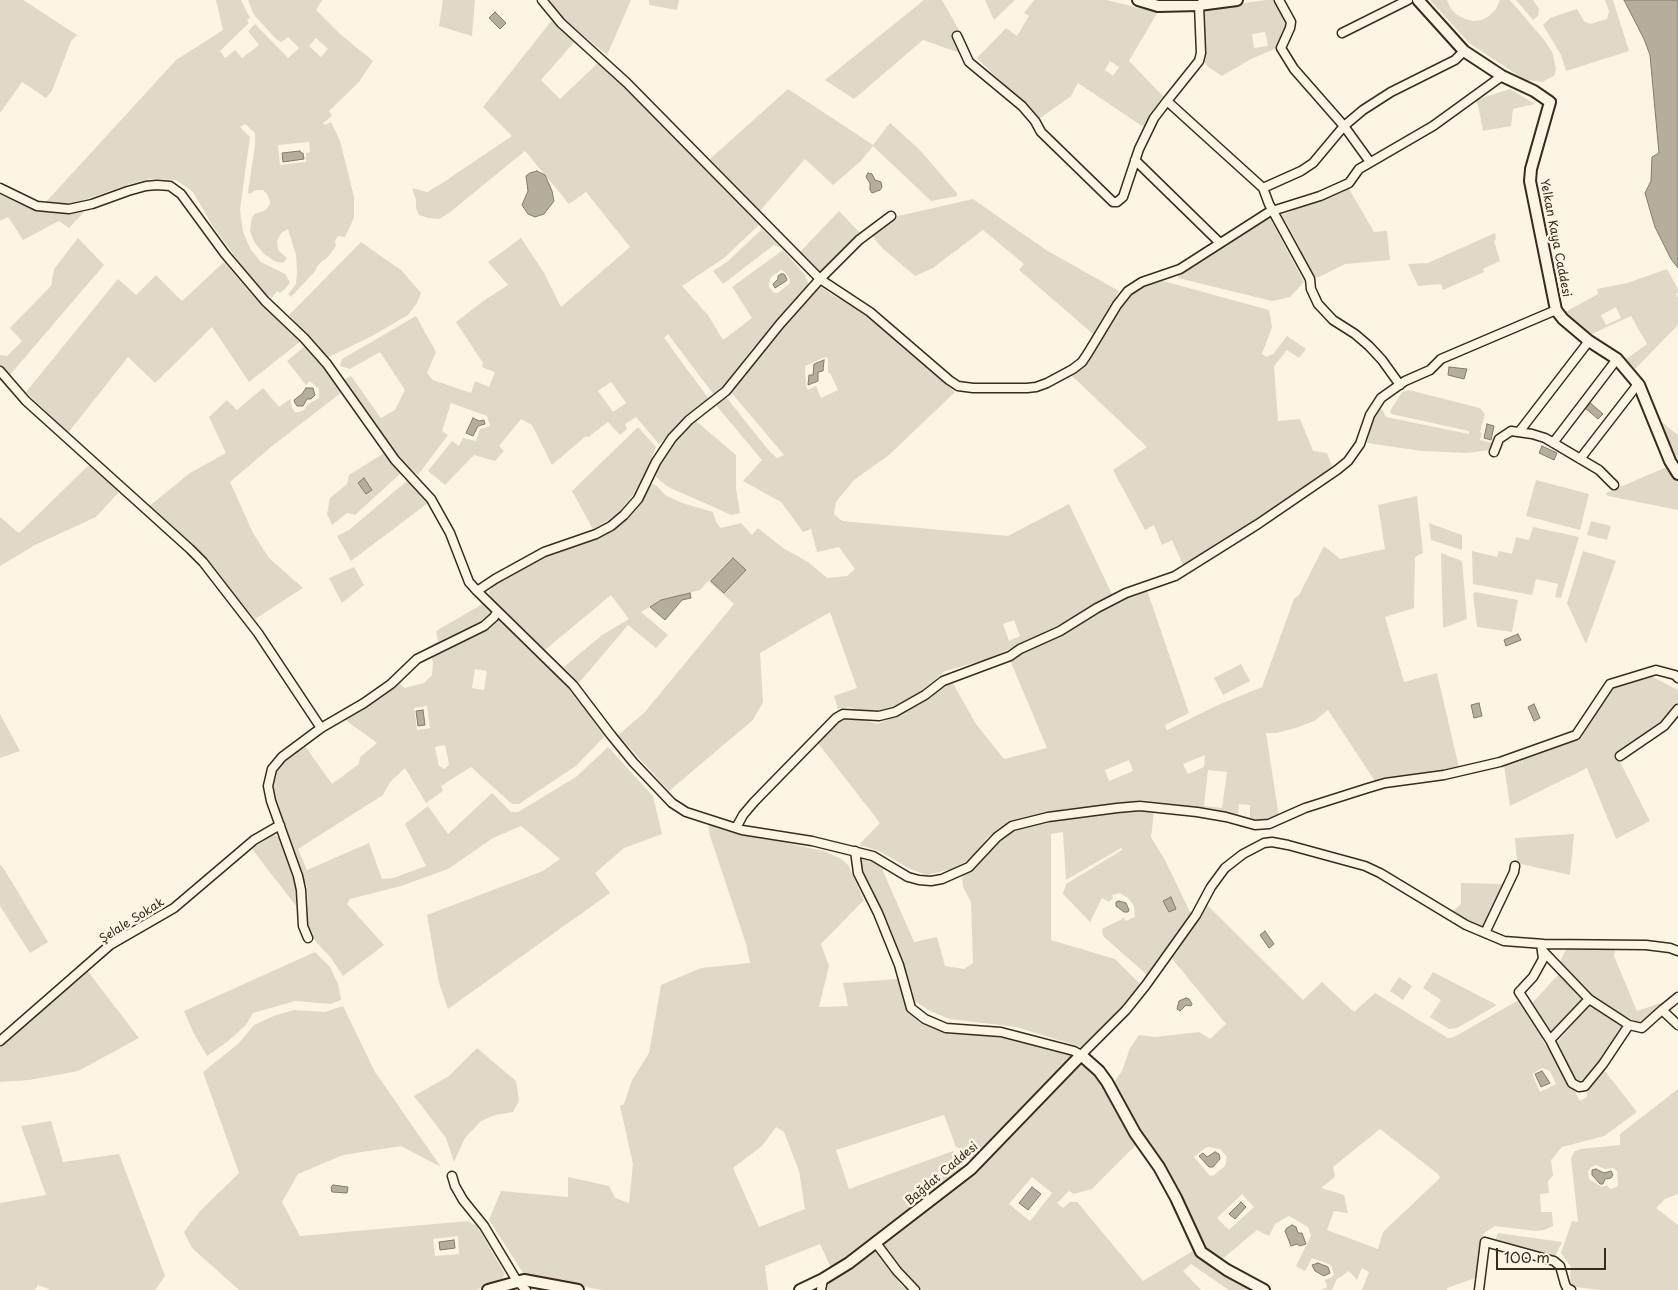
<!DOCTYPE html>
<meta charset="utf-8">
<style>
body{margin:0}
#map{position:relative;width:1678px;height:1290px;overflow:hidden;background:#fcf5e5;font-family:"Playpen Sans",sans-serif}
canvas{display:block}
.scale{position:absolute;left:1496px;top:1248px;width:110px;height:22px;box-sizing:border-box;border:2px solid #3b2a1e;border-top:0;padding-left:6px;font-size:15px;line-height:18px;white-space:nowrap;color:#3b2a1e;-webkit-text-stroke:4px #fcf5e5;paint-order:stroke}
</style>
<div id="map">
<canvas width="1678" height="1290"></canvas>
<div class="scale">100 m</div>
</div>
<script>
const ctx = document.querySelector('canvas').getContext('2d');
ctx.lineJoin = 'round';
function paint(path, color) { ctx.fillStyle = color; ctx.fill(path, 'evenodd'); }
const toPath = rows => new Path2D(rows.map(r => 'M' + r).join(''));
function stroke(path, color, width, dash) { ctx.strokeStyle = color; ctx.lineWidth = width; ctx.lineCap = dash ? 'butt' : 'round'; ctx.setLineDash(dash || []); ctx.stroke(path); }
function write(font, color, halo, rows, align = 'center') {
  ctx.font = font + ' "Playpen Sans",sans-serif'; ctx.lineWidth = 5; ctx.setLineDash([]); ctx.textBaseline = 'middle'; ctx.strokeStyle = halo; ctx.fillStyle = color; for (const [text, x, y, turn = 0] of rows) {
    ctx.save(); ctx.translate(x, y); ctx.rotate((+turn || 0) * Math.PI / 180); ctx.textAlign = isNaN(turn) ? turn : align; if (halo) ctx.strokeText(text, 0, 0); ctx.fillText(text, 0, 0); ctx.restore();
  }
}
paint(toPath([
 [0,0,23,0,77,35,71,41,52,91,46,98,22,82,0,113],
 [216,0,241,0,250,18,247,20,249,23,220,51,225,58,235,50,242,58,259,45,248,31,255,24,288,58,299,48,288,37,281,42,276,39,254,15,248,0,322,0,316,10,340,34,373,61,359,82,329,111,332,116,323,123,325,125,331,122,340,141,354,197,354,218,345,237,338,236,335,241,336,246,328,257,321,262,316,268,316,270,291,297,288,294,296,284,297,271,296,255,288,229,281,233,277,241,278,250,287,258,283,263,274,261,264,254,254,242,250,231,252,217,255,214,266,210,270,204,270,201,267,194,263,190,256,190,249,194,248,192,255,145,255,133,245,124,240,127,250,137,240,210,243,232,251,250,261,262,285,274,290,282,286,288,280,293,277,291,272,298,266,294,239,262,212,225,193,192,176,180,150,179,130,184,69,205,45,203,176,60,223,30],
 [316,38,328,49,321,57,309,46],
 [309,142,310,152,306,153,306,162,280,165,278,145],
 [443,0,475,0,472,36,439,26],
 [550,0,631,0,607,55,559,15],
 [649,0,679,0,677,10,649,5],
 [924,0,942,0,967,44,971,57,923,40,854,99,825,80],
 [985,0,1015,0,994,20],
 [1034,0,1107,0,1147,10,1159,10,1129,61,1163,96,1145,128,1078,83,1071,96,1039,119,977,58,1006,28,1017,36,1029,16,1024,13],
 [1110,61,1119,67,1113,76,1105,70],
 [1267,0,1276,0,1287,22,1287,27,1277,48,1251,59,1222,76,1208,67,1204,61,1204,8],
 [1265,32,1268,46,1254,48,1252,34],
 [1430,0,1447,0,1451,9,1457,15,1465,19,1473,21,1482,20,1489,16,1496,9,1500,0,1510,0,1545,41,1553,54,1556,70,1554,76,1542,82,1525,80,1469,43],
 [1516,0,1533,0,1539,9,1538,16,1533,20],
 [1605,0,1613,0,1629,51,1566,71,1561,55,1543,25,1550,18,1577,9,1584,21,1590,24,1607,19,1609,11],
 [553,19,576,40,541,80,560,99,600,61,759,225,724,258,682,286,708,315,723,340,752,318,732,287,783,250,805,275,809,286,752,349,720,390,714,395,668,334,664,338,709,399,659,444,636,417,625,424,627,429,620,435,608,422,588,437,586,436,552,465,532,425,521,419,499,446,504,451,495,461,474,455,445,485,428,471,452,441,459,446,463,438,476,441,480,429,490,426,487,416,451,403,442,431,448,435,418,475,402,462,344,380,351,376,381,418,395,410,405,390,380,352,350,369,340,366,342,359,416,316,436,352,427,373,433,380,471,393,475,381,489,387,495,372,482,367,483,363,456,322,486,299,508,285,488,262,521,238,544,273,561,307,630,247,586,192,569,204,525,151,449,213,439,219,428,218,419,215,416,208,416,200,412,188,427,192,441,184,512,136,483,107],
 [781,270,785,272,790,279,790,283,778,293,774,293,769,287,769,284,771,277],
 [611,382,626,403,613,412,598,391],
 [788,89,873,145,890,123,919,149,957,193,957,196,931,201,873,146,861,161,833,185,805,159,759,212,710,159],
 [1510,89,1535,104,1513,109,1511,126,1483,131,1478,105,1475,100],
 [1348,187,1374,232,1387,231,1390,260,1345,264,1319,277,1313,278,1300,248,1282,215],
 [0,194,35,209,67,213,81,211,84,212,69,228,59,221,23,240,8,217,0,221],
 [973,199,1046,250,1119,291,1093,334,1019,270,1024,264,983,230,933,268,915,276,882,248,871,234,894,217],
 [839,211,861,234,823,273,816,270,799,253],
 [1270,218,1304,282,1290,297,1272,301,1178,278,1179,272,1239,234],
 [762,229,780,247,774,245,723,284,713,271,727,262],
 [1495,233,1496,239,1494,241,1500,261,1483,269,1484,272,1443,290,1441,284,1418,286,1408,264,1428,263],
 [78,238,104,265,9,376,0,365,0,355,7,356,22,341,10,328,51,286,54,269],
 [361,242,401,270,421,293,417,303,408,315,372,336,327,358,289,315],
 [224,262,250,293,301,341,249,382,212,327,155,383,128,357,68,433,26,392,118,279,136,295,156,275,182,301],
 [1667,269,1678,289,1678,293,1676,294,1678,298,1678,325,1635,369,1626,359,1647,344,1631,316,1590,335,1565,312,1598,294,1597,289,1627,283],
 [1616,307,1621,318,1606,325,1601,315],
 [1163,281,1269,310,1272,327,1262,354,1266,357,1273,354,1287,336,1306,349,1299,358,1287,350,1274,366,1278,421,1300,419,1313,451,1327,453,1333,469,1256,521,1183,565,1172,540,1162,545,1154,525,1145,530,1113,470,1147,447,1072,376,1091,356,1130,293,1141,287],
 [820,286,834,296,853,304,955,392,889,455,854,480,836,502,834,514,842,521,1008,536,1069,504,1112,594,1087,610,1040,635,985,660,945,671,919,693,885,711,874,714,848,707,838,709,834,696,857,688,830,612,760,653,763,702,753,720,669,791,618,735,644,713,734,604,708,581,700,590,661,600,641,612,668,635,656,648,628,625,579,683,564,667,602,635,629,619,611,595,545,650,501,610,491,600,489,592,494,584,502,578,544,556,612,528,646,487,651,484,656,485,665,495,682,503,713,512,716,522,721,528,741,523,752,535,758,528,783,548,808,562,827,578,847,576,855,569,839,547,817,552,811,529,803,532,781,502,743,481,762,460,715,404,723,397,726,397,770,452,777,458,784,455,729,390],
 [825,357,828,358,828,373,830,373,838,390,821,398,816,386,808,390,806,386,805,366],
 [1014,620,1020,636,1009,641,1003,624],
 [305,346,342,392,271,447,230,482,253,533,269,558,303,588,255,619,194,547,148,507,190,473,226,453,209,417,227,400,237,410,263,388,279,407,290,399,292,408,295,412,299,412,304,410,308,404,319,398,319,389,310,381,306,385,287,361],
 [1409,390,1480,408,1485,414,1480,432,1482,433,1480,440,1492,443,1489,450,1467,453,1422,451,1367,443,1371,418,1375,412,1382,409,1386,417,1469,434,1469,431,1391,414,1390,411,1402,392],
 [1659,420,1678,435,1678,459,1672,448],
 [696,421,736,455,736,488,740,513,731,515,716,508,668,487,656,477,657,468,672,442],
 [638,427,656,447,648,467,633,495,620,511,607,521,593,529,572,491],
 [384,453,401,473,355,515,347,513,332,525,327,514,330,498,347,484,349,475],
 [89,465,116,487,118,493,96,517,35,545,0,566,0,517,19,533],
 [1669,466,1678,483,1678,510,1608,496,1606,493],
 [408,480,428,503,351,561,337,536,349,530],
 [1536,480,1589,494,1580,530,1526,516],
 [1417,496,1423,553,1415,557,1414,608,1385,617,1404,682,1437,673,1459,768,1375,781,1328,710,1314,721,1296,728,1276,733,1266,733,1279,817,1263,821,1250,818,1250,805,1239,804,1238,815,1182,805,1142,800,1051,813,1010,821,999,828,987,838,974,856,965,862,952,869,927,875,910,869,879,851,859,845,880,823,817,742,841,719,850,716,878,724,919,705,933,695,943,684,951,680,976,724,1004,759,1047,748,1010,660,1017,655,1063,635,1097,612,1133,594,1147,590,1189,713,1167,724,1165,726,1167,730,1218,705,1262,687,1294,599,1299,595,1324,546,1340,559,1385,549,1378,505],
 [1205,755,1204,767,1188,774,1183,764],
 [1129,760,1133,771,1109,781,1105,770],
 [1208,770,1227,772,1222,808,1204,806],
 [1591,521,1611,526,1607,540,1587,535],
 [1429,523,1462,535,1462,550,1431,540],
 [1533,527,1579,537,1561,598,1555,597,1558,584,1536,579,1532,595,1473,584,1472,551,1497,557,1499,551,1512,554,1516,537,1529,540],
 [1583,551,1616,561,1586,644,1567,603],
 [1441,553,1462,561,1467,619,1443,628],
 [354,567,364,585,342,603,329,578],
 [1475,592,1518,600,1512,632,1477,627,1473,594],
 [484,603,492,612,490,616,440,645,417,655,417,654,438,641,436,631],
 [499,618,570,686,605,736,576,766,519,804,512,804,471,767,441,786,443,791,426,803,405,768,390,782,383,795,298,849,307,870,369,843,382,879,393,878,426,866,405,824,428,806,448,834,492,793,511,812,518,812,576,777,608,747,653,796,662,834,624,848,595,873,610,893,448,1009,439,983,427,915,543,871,560,859,521,826,493,838,448,869,401,886,350,899,347,904,384,945,343,976,331,958,309,934,306,921,308,908,307,886,301,873,271,786,276,768,305,746,332,784,359,764,360,757,377,743,344,719,398,681,404,688,424,683,432,675,433,662,431,657,477,633,487,630],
 [475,669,487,671,484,690,472,688],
 [427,706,430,728,417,730,414,708],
 [445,745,449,764,445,769,439,766,435,747],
 [1241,664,1250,681,1223,695,1214,678],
 [1651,676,1678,690,1678,702,1662,721,1616,754,1650,821,1616,839,1587,768,1510,806,1504,765,1581,738,1614,686],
 [0,714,20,751,0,758],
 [1140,810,1154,812,1151,837,1165,860,1191,914,1147,975,1103,936,1102,929,1124,918,1126,921,1135,917,1134,906,1129,899,1120,893,1112,895,1113,898,1109,902,1102,898,1090,922,1063,894,1066,884,1122,850,1121,848,1066,880,1063,832,1051,834,1051,940,1115,959,1140,984,1123,1005,1081,1047,1016,1027,950,1019,930,1011,915,1001,905,967,861,871,860,855,872,858,885,865,883,871,914,942,937,937,945,966,964,969,973,963,971,902,963,887,962,875,972,869,1000,838,1012,829,1029,825,1090,814,1139,812],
 [708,824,740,833,824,851,841,859,848,865,864,900,821,944,829,966,819,1007,848,1006,843,983,898,979,906,1009,920,1023,943,1032,987,1035,1014,1040,1068,1053,1072,1056,1014,1119,972,1162,959,1148,956,1147,944,1115,836,1150,849,1189,953,1151,962,1169,840,1264,831,1268,820,1244,765,1266,768,1290,602,1290,525,1276,489,1220,501,1191,568,1197,568,1177,609,1186,615,1198,629,1203,633,1164,620,1106,624,1104,632,1080,649,1053,661,985,701,968,750,963,746,944,710,836],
 [776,1127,784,1132,799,1171,805,1209,759,1227,733,1168,762,1146],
 [274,834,279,838,296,882,296,906,252,849],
 [1574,834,1570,875,1517,863,1515,838],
 [0,864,4,869,48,942,30,953,0,906],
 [1461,883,1504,884,1483,929,1452,912,1461,904],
 [1206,904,1303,1000,1322,982,1354,1012,1375,993,1448,1038,1454,1037,1517,1001,1522,1003,1542,1035,1542,1039,1545,1045,1551,1047,1580,1101,1587,1097,1587,1091,1604,1070,1637,1112,1604,1136,1562,1147,1551,1160,1553,1176,1548,1181,1549,1193,1540,1194,1541,1212,1552,1212,1553,1226,1544,1230,1536,1231,1495,1226,1484,1233,1480,1248,1478,1277,1447,1288,1447,1290,1362,1290,1369,1272,1362,1268,1357,1280,1349,1271,1337,1279,1332,1290,1321,1290,1327,1287,1325,1280,1332,1277,1334,1274,1331,1265,1312,1258,1305,1271,1296,1266,1311,1236,1308,1227,1289,1216,1275,1224,1269,1236,1257,1230,1220,1261,1206,1252,1130,1117,1113,1083,1122,1071,1130,1048,1139,1035,1155,1037,1199,1032,1210,1039,1226,1024,1169,955],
 [1542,1068,1550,1071,1556,1084,1540,1092,1532,1074],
 [1380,1129,1438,1174,1440,1178,1383,1232,1378,1249,1327,1230,1334,1211,1348,1213,1344,1195,1321,1188,1335,1177,1333,1167],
 [1208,1147,1220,1149,1227,1157,1225,1166,1214,1175,1210,1176,1194,1157,1205,1148],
 [1242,1194,1254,1207,1229,1230,1217,1218],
 [1566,949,1615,950,1614,956,1637,1011,1670,1000,1640,1024,1592,997,1559,964],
 [315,952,330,967,338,984,341,1000,331,1004,295,1001,253,1013,246,1025,227,1042,207,1056,193,1032,184,1011],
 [86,969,139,1038,78,1071,29,1080,0,1082,0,1046],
 [1433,972,1497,1005,1457,1028,1449,1029,1430,1017,1441,1000,1423,988],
 [1559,974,1585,999,1564,1023,1551,1033,1532,1003],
 [1399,977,1412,986,1403,1000,1390,991],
 [1591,1004,1624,1026,1599,1063,1584,1081,1580,1082,1575,1078,1556,1043],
 [343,1006,375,1072,441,1167,401,1146,343,1155,298,1174,282,1202,300,1236,468,1221,477,1226,505,1274,502,1279,476,1290,239,1290,192,1248,184,1232,200,1211,239,1173,203,1072,238,1044,254,1025,276,1015,294,1010,325,1012],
 [458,1236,459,1254,435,1256,433,1239],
 [477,1048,516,1081,519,1101,513,1112,495,1115,481,1121,465,1138,454,1162,446,1138,414,1096,449,1076],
 [1082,1063,1107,1087,1136,1145,1092,1189,1074,1194,1069,1191,1057,1203,1063,1208,1070,1202,1077,1202,1143,1281,1196,1249,1198,1255,1206,1262,1258,1290,1229,1290,1191,1264,1183,1271,1201,1290,921,1290,913,1285,886,1254,882,1246,967,1179],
 [1032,1177,1052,1193,1030,1221,1009,1204],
 [1678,1089,1678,1194,1665,1199,1656,1208,1678,1225,1678,1290,1602,1290,1574,1287,1570,1281,1571,1267,1561,1253,1572,1221,1578,1222,1571,1158,1575,1151,1580,1149,1620,1145,1620,1134],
 [1596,1165,1605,1169,1613,1168,1617,1171,1618,1184,1617,1187,1610,1189,1607,1185,1602,1187,1589,1179,1588,1171,1591,1167],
 [51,1121,63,1162,119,1154,165,1276,155,1290,51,1290,38,1285,35,1290,0,1290,0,1203,46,1195,21,1126],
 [1498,1233,1562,1242,1554,1259,1495,1241],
 [876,1250,902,1286,908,1290,825,1290,826,1283]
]), '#e0d8c8');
const water = toPath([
 [1624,0,1678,0,1678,268,1671,259,1655,227,1645,193,1651,181,1652,157,1659,153,1650,55,1644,39,1624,0],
 [495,12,506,23,500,29,489,18,495,12],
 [300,151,301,153,303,153,304,159,283,162,282,153,300,151],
 [537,171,545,175,552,191,554,201,544,214,535,217,528,214,522,205,528,191,526,176,530,173,537,171],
 [868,173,872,174,875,180,881,182,882,187,880,190,872,193,870,190,870,183,866,177,868,173],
 [781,274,784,274,787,279,786,281,775,288,773,284,778,279,778,276,781,274],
 [824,360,823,371,818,372,818,381,808,385,809,375,813,375,814,364,824,360],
 [1449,367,1467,369,1464,379,1448,375,1449,367],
 [306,388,313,388,315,395,311,399,307,399,303,406,297,406,295,403,294,400,302,394,306,388],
 [1588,401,1603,414,1598,419,1584,407,1588,401],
 [473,418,479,421,484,420,485,424,478,426,473,436,466,433,473,418],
 [1487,424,1494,426,1491,440,1484,438,1487,424],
 [1542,446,1557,453,1554,460,1539,453,1542,446],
 [364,478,372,490,366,494,358,483,364,478],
 [733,558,746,570,724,593,711,581,733,558],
 [690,593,691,598,682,600,665,620,650,607,661,600,690,593],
 [1518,634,1521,640,1506,646,1504,640,1518,634],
 [1479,703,1482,716,1474,718,1471,705,1479,703],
 [1534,704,1540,718,1534,721,1528,707,1534,704],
 [423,710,425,725,418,726,416,711,423,710],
 [1171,897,1176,909,1169,912,1163,901,1171,897],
 [1119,901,1126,903,1129,910,1128,912,1124,912,1116,906,1116,902,1119,901],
 [1265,931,1274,944,1269,948,1260,935,1265,931],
 [1186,998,1189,999,1192,1004,1191,1006,1186,1005,1180,1011,1177,1009,1179,1001,1186,998],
 [1542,1071,1550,1083,1541,1087,1535,1074,1542,1071],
 [1215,1152,1219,1154,1220,1159,1213,1167,1209,1167,1199,1156,1203,1153,1207,1157,1215,1152],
 [1596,1169,1604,1173,1611,1171,1613,1175,1611,1178,1605,1179,1603,1184,1600,1184,1592,1175,1592,1170,1596,1169],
 [333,1185,348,1187,347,1193,332,1192,331,1187,333,1185],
 [1032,1187,1041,1194,1028,1210,1019,1203,1032,1187],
 [1241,1202,1246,1207,1235,1219,1229,1214,1241,1202],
 [1292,1225,1296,1227,1298,1233,1302,1233,1306,1244,1300,1246,1297,1244,1291,1246,1285,1231,1287,1228,1292,1225],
 [454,1240,455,1248,440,1250,439,1242,454,1240],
 [1318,1263,1328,1267,1330,1273,1324,1276,1315,1271,1312,1265,1318,1263]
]);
paint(water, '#b7ad9e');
stroke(water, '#85796b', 1);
const street = toPath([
 [542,0,561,23,627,83,820,279,870,312,949,380,958,386,973,388,1027,388,1036,387,1047,383,1073,369,1082,362,1088,353,1117,305,1128,291,1142,282,1180,269,1269,212,1320,196,1349,183,1359,169,1433,126,1502,76],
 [1279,0,1291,22,1290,28,1281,48,1294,69,1344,126,1370,162],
 [1199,5,1201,53,1199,61,1167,101,1263,188,1269,204,1310,279,1311,289,1318,304,1333,320,1355,334,1369,346,1382,360,1400,385],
 [1342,33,1408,0],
 [957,36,969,62,1022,106,1035,121,1041,132,1113,202,1117,202,1123,197,1139,149,1154,118,1167,101],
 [1135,160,1220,243],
 [0,188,37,206,69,209,92,204,128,191,146,186,157,185,170,186,181,194,225,254,265,301,304,338,327,364,395,460,431,499,450,533,469,582,477,591,573,685,611,735,633,762,672,803,686,812,742,830,812,841,873,856,908,877,919,880,931,881,942,879,969,867,997,837,1012,826,1048,817,1117,808,1140,806,1197,812,1226,817,1255,825,1269,824,1305,808,1368,788,1385,783,1444,775,1500,762,1576,735,1610,684,1656,670,1675,675,1678,678],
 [1263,188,1301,171,1313,163,1344,126,1363,110,1391,92,1455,60,1464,51],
 [0,371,26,401,190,549,203,562,258,633,321,728,282,757,272,769,268,786,271,801,298,876,301,890,303,926,308,938],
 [1519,432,1589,341],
 [1553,443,1617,359],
 [1494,452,1499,439,1511,431,1532,434,1545,438,1599,470,1614,485],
 [1580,459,1638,384],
 [477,591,495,579,544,552,596,534,611,526,624,515,638,499,656,462,672,438,689,420,726,391,780,324,820,279,859,240,891,216],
 [321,728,364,703,391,684,417,659,484,626,494,617,497,612],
 [1620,756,1664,726,1678,709],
 [736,828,743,815,754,802,836,718,843,714,879,716,895,712,925,695,943,681,1010,656,1020,649,1060,631,1097,608,1126,593,1175,576,1258,524,1337,470,1348,461,1360,444,1370,415,1381,398,1405,381,1430,370,1441,359,1556,310],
 [855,851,858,873,878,913,899,965,911,1008,925,1019,946,1028,1001,1032,1074,1051,1081,1055,1126,1010,1146,985,1196,915,1211,887,1225,868,1243,854,1264,843,1272,842,1288,845,1365,866,1380,873,1466,925,1504,941,1544,944,1646,945,1670,948,1678,951],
 [1485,933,1514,872,1515,866],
 [1541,944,1543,959,1533,977,1519,992,1550,1040,1572,1083,1579,1087,1585,1086,1603,1064,1629,1025],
 [1543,951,1589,999,1550,1040],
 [1678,997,1662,1010,1678,1025],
 [1589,999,1629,1025,1642,1028,1662,1010],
 [0,1041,110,945,174,908,254,840,280,825],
 [452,1176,455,1186,463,1200,484,1226,517,1281,526,1290],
 [876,1243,897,1271,915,1290],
 [821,1290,823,1279],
 [1479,1290,1485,1242,1554,1261,1560,1266,1565,1284,1567,1288,1571,1290]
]);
const secondary = toPath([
 [1138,0,1158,6,1199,5,1237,0],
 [1418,0,1464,51,1502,76,1534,91,1550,102,1531,169,1530,181,1556,310,1563,319,1589,341,1617,359,1639,385,1670,461,1678,474],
 [488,1290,524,1280,578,1290],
 [800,1290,823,1279,849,1263,971,1169,1081,1055,1099,1071,1107,1082,1135,1133,1159,1167,1176,1198,1201,1252,1227,1270,1264,1290]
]);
stroke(street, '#3b2a1e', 11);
stroke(secondary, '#3b2a1e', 14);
stroke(street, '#fcf5e5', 8);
stroke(secondary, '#fcf5e5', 10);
write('12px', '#3b2a1e', '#fcf5e5', [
 ["Yelkan Kaya Caddesi",1555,238,79],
 ["Şelale Sokak",132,921,-32],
 ["Bağdat Caddesi",942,1174,-40]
]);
</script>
